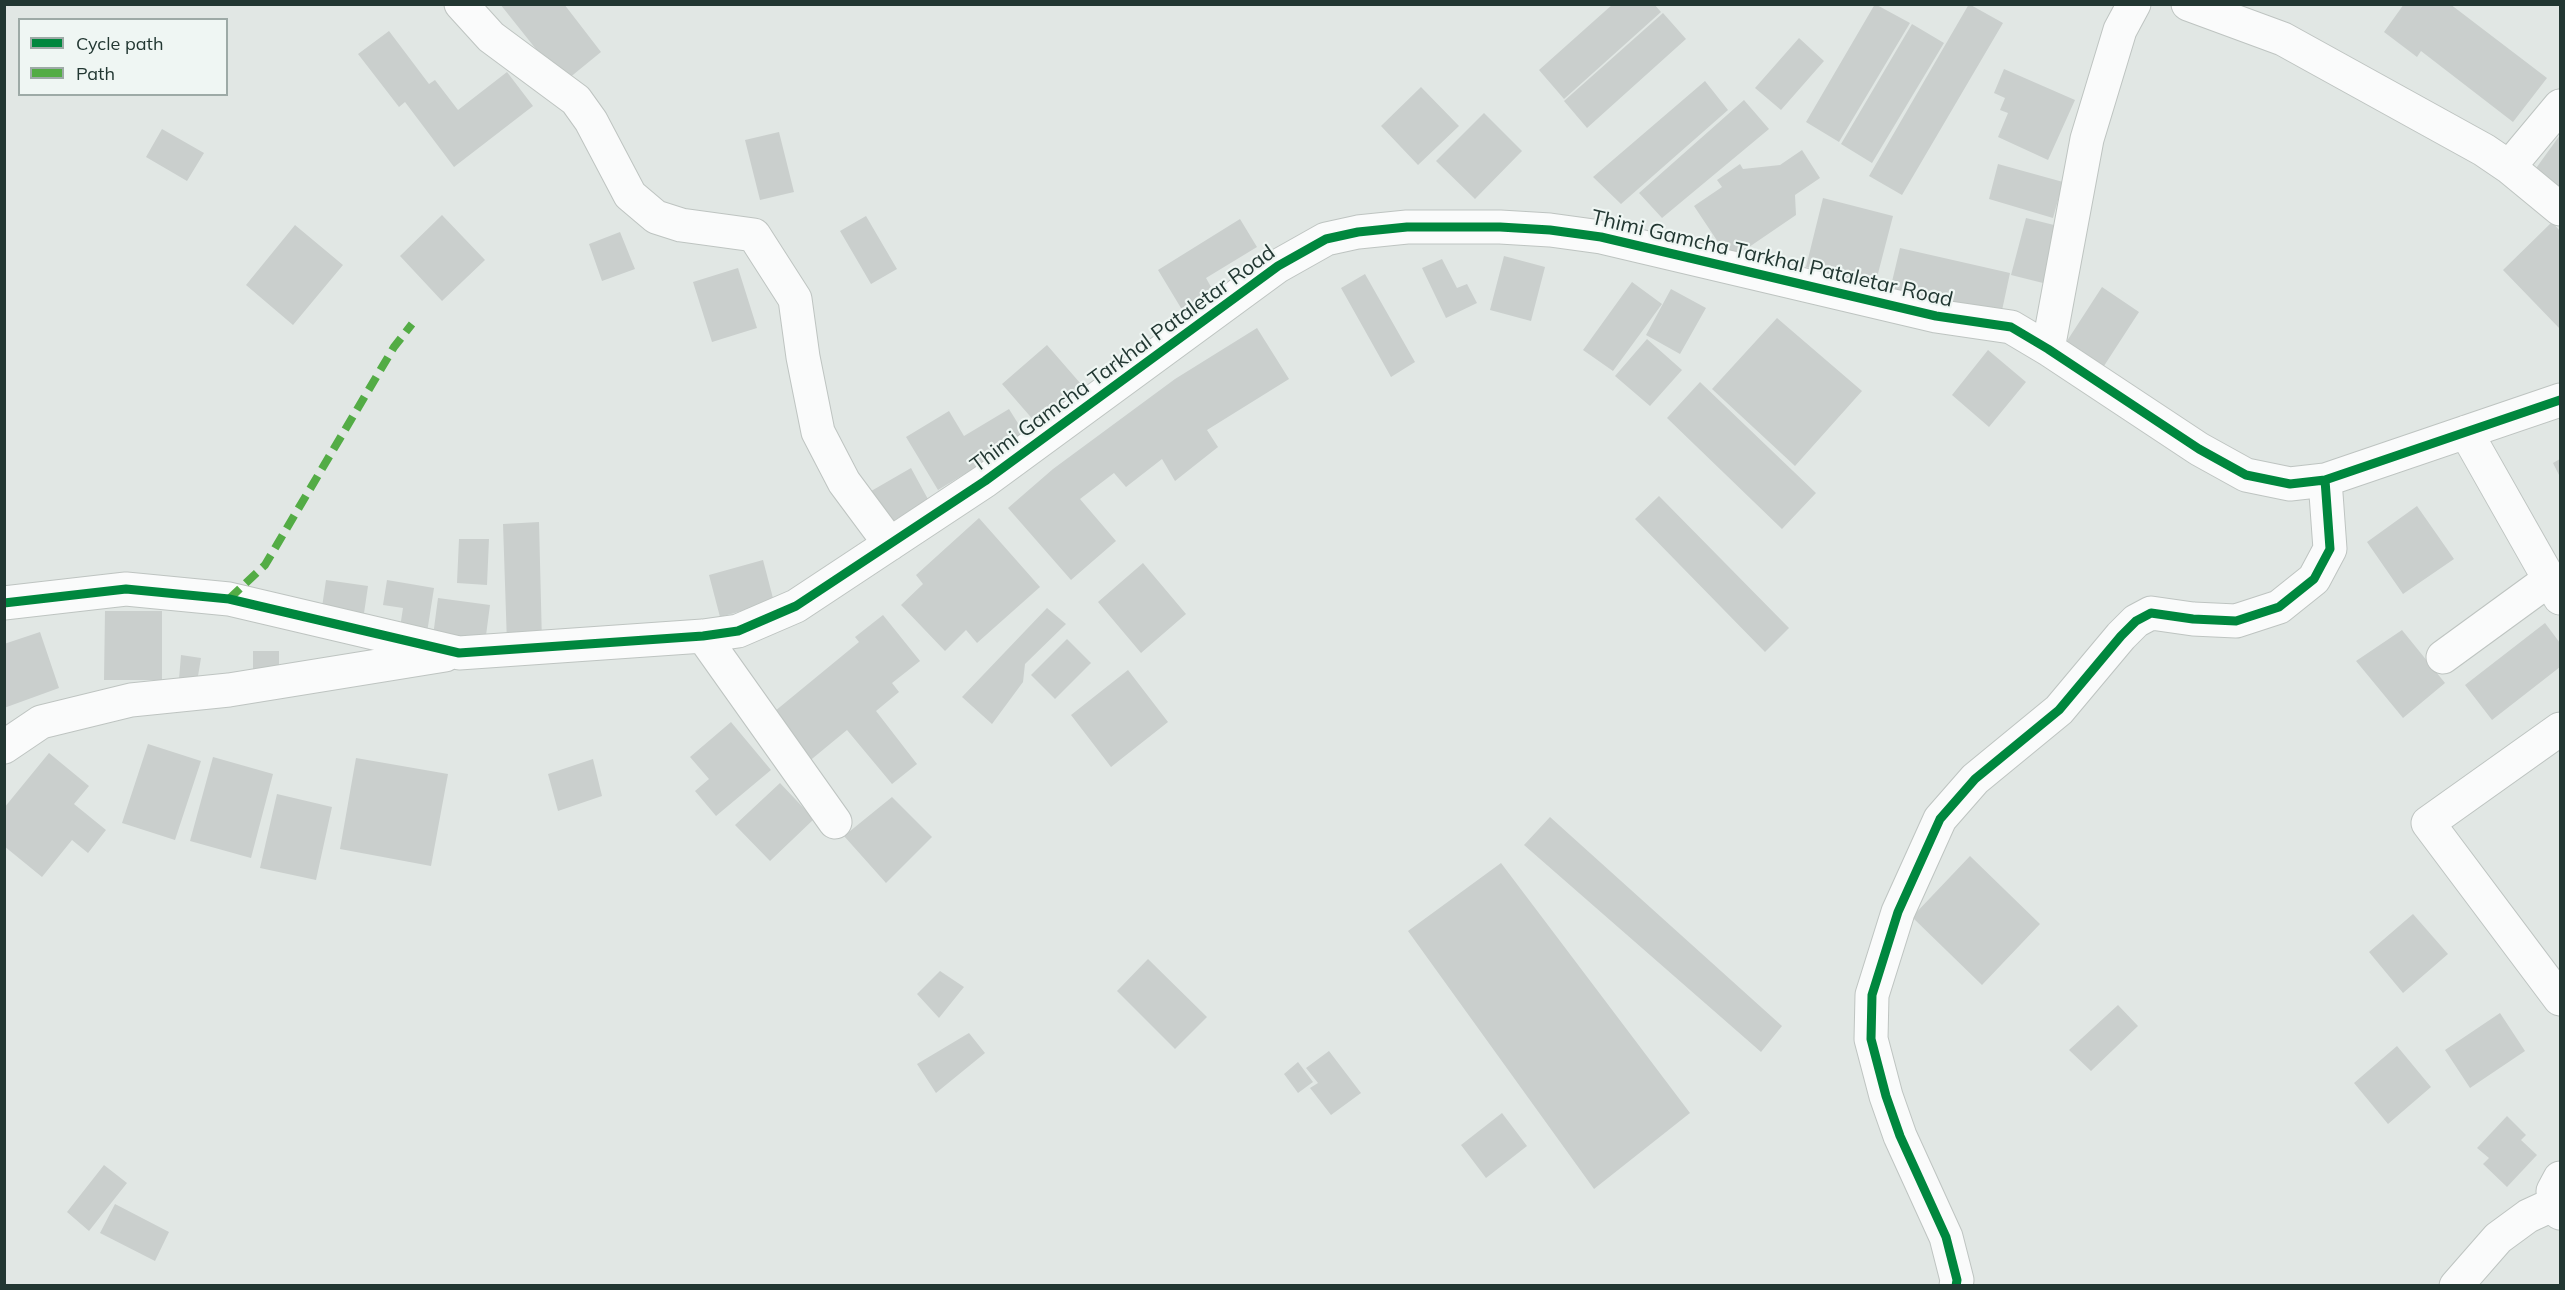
<!DOCTYPE html>
<style>
body{margin:0}
#map{position:relative;width:2565px;height:1290px;overflow:hidden;background:#e1e7e4;font-family:Mulish,sans-serif}
canvas{display:block}
.frame{position:absolute;inset:0;border:6px solid #223732;pointer-events:none}
.legend{position:absolute;left:18px;top:18px;width:210px;height:78px;box-sizing:border-box;background:#eff6f3;border:2px solid #9daaa6;margin:0;padding:8px 10px;list-style:none;font-size:18px;color:#223732}
.legend li{display:flex;align-items:center;gap:12px;height:30px}
.legend b{width:30px;border:2px solid #9daaa6}
</style>
<div id="map">
<canvas width="2565" height="1290"></canvas>
<div class="frame"></div>
<ul class="legend">
<li><b style="height:8px;background:#00873e"></b>Cycle path</li>
<li><b style="height:8px;background:#53ac45"></b>Path</li>
</ul>
</div>
<script>
const ctx = document.querySelector('canvas').getContext('2d');
ctx.lineJoin = 'round';
function paint(path, color) { ctx.fillStyle = color; ctx.fill(path, 'evenodd'); }
const toPath = rows => new Path2D(rows.map(r => 'M' + r).join(''));
function stroke(path, color, width, dash) { ctx.strokeStyle = color; ctx.lineWidth = width; ctx.lineCap = dash ? 'butt' : 'round'; ctx.setLineDash(dash || []); ctx.stroke(path); }
function write(font, color, halo, rows, align = 'center') {
  ctx.font = font + ' Mulish,sans-serif'; ctx.lineWidth = 4.5; ctx.setLineDash([]); ctx.textBaseline = 'middle'; ctx.strokeStyle = halo; ctx.fillStyle = color; for (const [text, x, y, turn = 0] of rows) {
    ctx.save(); ctx.translate(x, y); ctx.rotate((+turn || 0) * Math.PI / 180); ctx.textAlign = isNaN(turn) ? turn : align; if (halo) ctx.strokeText(text, 0, 0); ctx.fillText(text, 0, 0); ctx.restore();
  }
}
paint(toPath([
 [500,4,564,4,601,52,563,83],
 [1613,4,1654,4,1661,12,1564,99,1539,70],
 [1875,4,1910,23,1839,142,1806,122],
 [1969,4,2003,23,1902,195,1869,176],
 [2404,4,2450,4,2547,78,2513,122,2421,51,2417,57,2384,32],
 [1663,13,1686,39,1587,128,1564,101],
 [1912,24,1944,43,1872,163,1841,144],
 [389,31,429,84,435,80,458,110,507,72,533,106,454,167,405,102,399,107,358,54],
 [1799,38,1824,61,1781,110,1755,88],
 [2004,69,2075,100,2048,160,1998,137,2008,113,2000,110,2005,98,1994,93],
 [1705,81,1728,110,1621,204,1593,177],
 [1421,87,1459,126,1418,165,1381,126],
 [1744,100,1769,129,1662,218,1639,193],
 [1484,113,1522,151,1475,199,1436,161],
 [162,129,204,153,187,181,146,157],
 [779,132,794,192,760,200,745,140],
 [2560,135,2560,190,2534,171],
 [1802,150,1820,178,1795,195,1796,215,1730,260,1694,206,1722,187,1717,180,1740,164,1743,169,1780,165],
 [1998,164,2063,182,2053,218,1989,199],
 [1823,198,1893,216,1875,285,1806,267],
 [442,215,485,260,442,301,400,256],
 [866,216,897,269,871,284,840,231],
 [2026,218,2058,226,2043,283,2011,275],
 [1240,219,1257,247,1206,278,1215,294,1184,313,1158,270],
 [2552,222,2560,231,2560,329,2503,270],
 [295,225,343,265,293,325,246,285],
 [620,232,635,269,602,281,589,244],
 [1900,248,2010,273,2001,315,1890,290],
 [1504,256,1545,267,1531,321,1490,310],
 [1442,259,1457,288,1467,284,1477,303,1446,318,1422,268],
 [738,268,757,328,712,342,693,282],
 [1365,274,1415,362,1391,377,1341,288],
 [1632,282,1662,304,1613,371,1583,350],
 [2102,287,2139,312,2102,369,2065,344],
 [1671,289,1706,308,1680,354,1646,335],
 [1777,318,1862,391,1795,466,1712,389],
 [1257,328,1289,379,1207,430,1218,447,1175,481,1162,459,1126,487,1114,473,1080,499,1116,541,1071,580,1008,508,1053,469,1175,379],
 [1647,339,1682,370,1650,406,1615,376],
 [1047,345,1087,391,1042,430,1002,384],
 [1988,350,2026,382,1989,427,1952,395],
 [1700,382,1816,493,1782,529,1667,418],
 [1009,409,1029,441,981,464,938,490,906,437,949,411,964,436],
 [2560,459,2560,477,2553,463],
 [911,468,929,501,884,526,866,494],
 [1659,496,1789,628,1765,652,1635,519],
 [2417,506,2454,559,2403,594,2367,542],
 [979,518,1040,587,977,643,966,630,945,651,901,605,923,584,916,575],
 [539,522,542,643,507,644,503,524],
 [459,539,489,539,487,585,457,583],
 [763,560,774,602,720,617,709,575],
 [1143,563,1186,614,1141,653,1098,602],
 [326,580,368,586,363,620,321,614],
 [387,580,434,588,426,639,399,634,403,608,383,605],
 [438,598,490,605,485,643,433,636],
 [1047,608,1066,624,1025,664,1023,682,992,724,962,697],
 [105,611,162,611,162,680,104,680],
 [883,615,920,661,892,683,899,692,876,711,917,764,892,784,847,730,807,763,769,716,859,642,855,637],
 [2545,623,2560,643,2560,667,2492,720,2465,685],
 [2402,630,2445,683,2403,718,2356,661],
 [40,632,59,688,4,708,4,644],
 [1067,639,1091,663,1055,699,1031,675],
 [253,651,279,651,279,677,253,677],
 [181,655,201,658,197,682,179,679],
 [1128,670,1168,722,1111,767,1071,715],
 [731,722,771,770,716,816,695,791,709,779,690,757],
 [148,744,201,761,175,840,122,823],
 [49,753,89,786,74,804,106,830,88,853,72,840,42,877,4,846,4,808],
 [213,757,273,774,251,858,190,841],
 [356,758,448,774,431,866,340,849],
 [593,759,602,796,558,811,548,774],
 [780,783,814,819,770,861,735,825],
 [277,794,332,807,316,880,260,868],
 [892,797,932,837,886,883,844,836],
 [1550,817,1782,1026,1761,1052,1524,845],
 [1970,856,2040,924,1982,985,1912,917],
 [1501,863,1690,1113,1594,1189,1408,931],
 [2413,914,2448,954,2403,993,2369,952],
 [1148,959,1207,1017,1175,1049,1117,991],
 [940,971,964,987,939,1018,917,994],
 [2118,1005,2138,1026,2091,1071,2069,1050],
 [2500,1013,2525,1051,2470,1088,2445,1050],
 [969,1033,985,1053,936,1093,917,1064],
 [2397,1046,2431,1087,2388,1124,2354,1083],
 [1329,1051,1361,1093,1331,1115,1310,1088,1318,1083,1306,1068],
 [1298,1062,1313,1082,1298,1093,1284,1074],
 [1502,1113,1527,1146,1486,1178,1461,1145],
 [2507,1116,2526,1135,2521,1140,2537,1155,2507,1187,2483,1164,2489,1158,2477,1148],
 [104,1165,127,1183,89,1231,67,1212],
 [115,1204,169,1232,155,1261,100,1233]
]), '#cacfcd');
const minor = toPath([
 [461,4,491,37,576,100,591,121,630,195,656,217,681,225,754,235,795,299,803,357,818,432,844,482,890,544],
 [2188,4,2283,39,2484,150,2509,167,2560,209],
 [2509,167,2560,106],
 [2048,349,2087,139,2120,30,2134,4],
 [2466,432,2560,598],
 [4,603,126,589,229,599,459,653,703,636,738,631,796,606,985,481,1278,266,1326,239,1358,232,1407,227,1500,227,1550,230,1601,237,1936,316,2011,327,2048,349,2199,449,2246,475,2290,484,2325,480,2560,400],
 [703,636,835,822],
 [2443,657,2550,579],
 [2560,729,2428,823,2560,999],
 [4,747,41,722,131,700,229,690,445,655],
 [2560,1178,2553,1191,2554,1204,2560,1213],
 [1956,1286,1957,1280,1946,1237,1900,1136,1886,1096,1871,1039,1872,995,1898,912,1940,819,1975,779,2059,710,2121,636,2136,621,2151,613,2193,619,2236,621,2279,607,2314,579,2330,549,2325,480],
 [2456,1286,2498,1238,2528,1216,2554,1204]
]);
stroke(minor, '#bec4c1', 35);
stroke(minor, '#fafbfb', 33);
stroke(toPath([
 [229,599,265,565,394,347,412,324]
]), '#53ac45', 8, [15, 8]);
stroke(toPath([
 [4,603,126,589,229,599,459,653,703,636,738,631,796,606,985,481,1278,266,1326,239,1358,232,1407,227,1500,227,1550,230,1601,237,1936,316,2011,327,2048,349,2199,449,2246,475,2290,484,2325,480,2560,400],
 [1956,1286,1957,1280,1946,1237,1900,1136,1886,1096,1871,1039,1872,995,1898,912,1940,819,1975,779,2059,710,2121,636,2136,621,2151,613,2193,619,2236,621,2279,607,2314,579,2330,549,2325,480]
]), '#00873e', 9);
write('21px', '#223732', '#eff6f3', [
 ["Thimi Gamcha Tarkhal Pataletar Road",1772,259,13],
 ["Thimi Gamcha Tarkhal Pataletar Road",1123,359,-36]
]);
</script>
